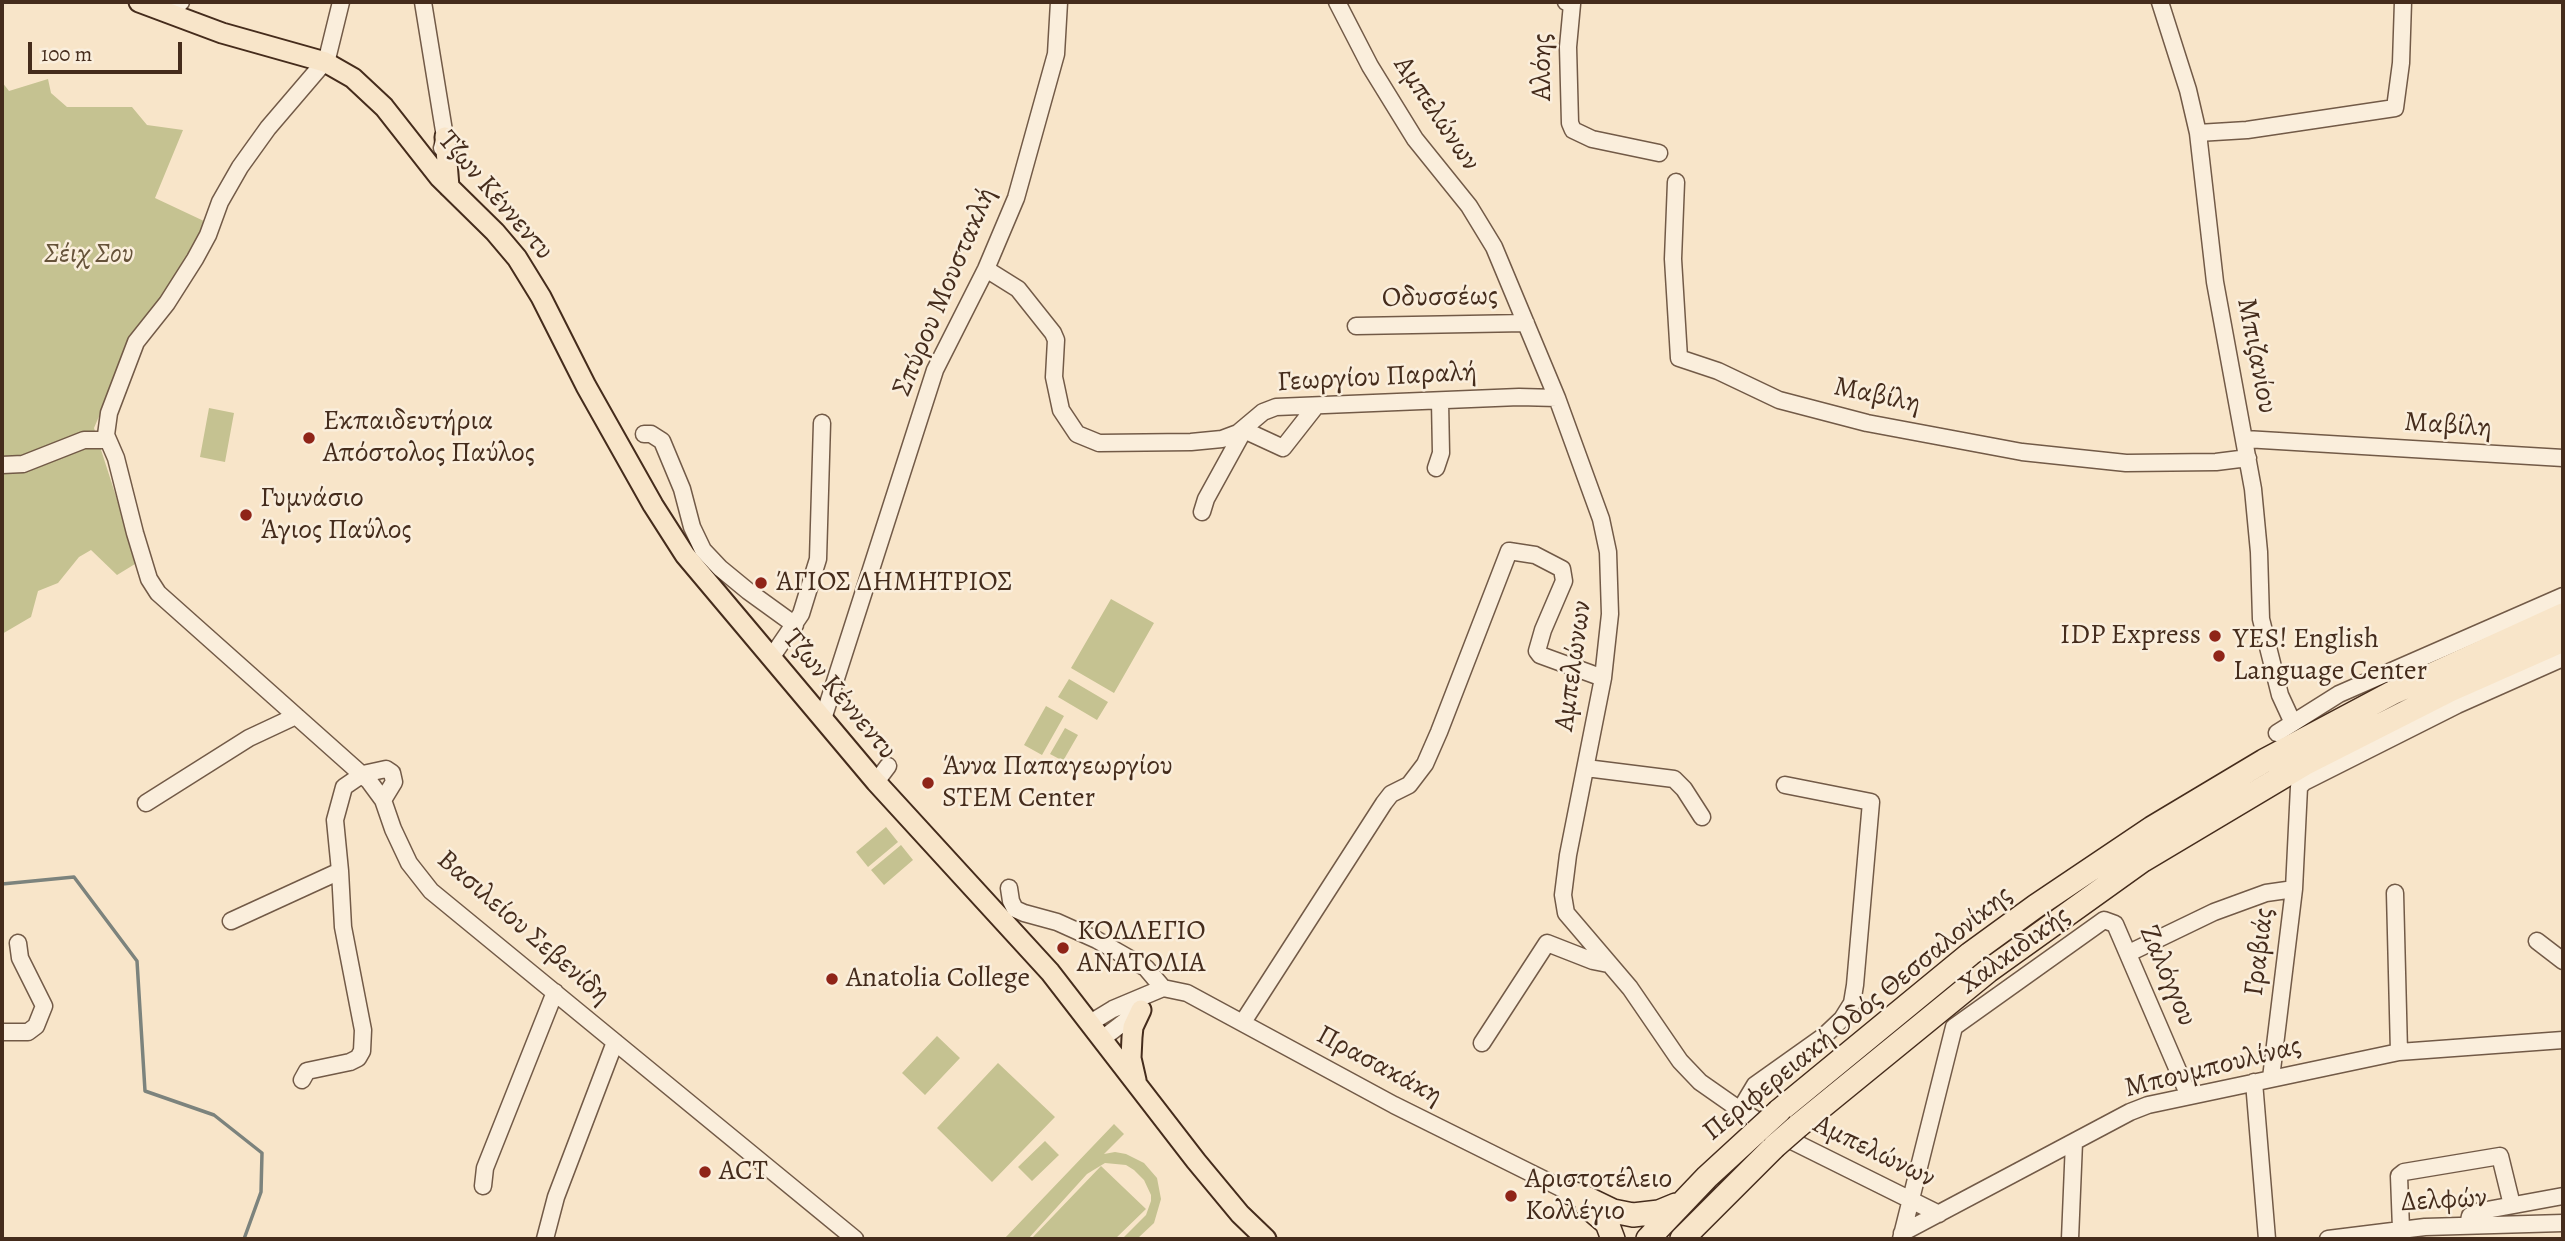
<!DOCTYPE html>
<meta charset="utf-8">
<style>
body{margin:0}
#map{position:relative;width:2565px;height:1241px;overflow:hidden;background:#f8e5c9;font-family:Alegreya,serif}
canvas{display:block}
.frame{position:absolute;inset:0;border:4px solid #452c1c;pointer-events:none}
.scale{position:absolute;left:28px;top:42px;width:154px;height:32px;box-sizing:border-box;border:4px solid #452c1c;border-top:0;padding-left:9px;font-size:21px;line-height:24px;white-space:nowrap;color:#452c1c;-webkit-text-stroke:5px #faeedc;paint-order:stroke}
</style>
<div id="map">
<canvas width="2565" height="1241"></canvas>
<div class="frame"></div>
<div class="scale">100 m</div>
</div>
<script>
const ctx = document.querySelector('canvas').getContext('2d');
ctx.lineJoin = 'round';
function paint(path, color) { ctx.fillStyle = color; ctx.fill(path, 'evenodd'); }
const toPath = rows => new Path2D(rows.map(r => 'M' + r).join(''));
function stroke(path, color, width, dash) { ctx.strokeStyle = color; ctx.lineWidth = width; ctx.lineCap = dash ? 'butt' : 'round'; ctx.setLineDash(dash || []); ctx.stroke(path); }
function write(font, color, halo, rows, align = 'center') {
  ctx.font = font + ' Alegreya,serif'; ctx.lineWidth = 5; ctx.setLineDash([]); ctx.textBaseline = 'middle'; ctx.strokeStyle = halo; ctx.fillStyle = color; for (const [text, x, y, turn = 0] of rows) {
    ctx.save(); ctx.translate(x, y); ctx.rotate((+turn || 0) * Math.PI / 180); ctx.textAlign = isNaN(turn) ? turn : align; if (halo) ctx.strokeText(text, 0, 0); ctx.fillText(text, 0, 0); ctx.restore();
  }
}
paint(toPath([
 [48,79,51,93,67,107,132,107,147,125,183,130,155,198,206,222,200,242,126,353,94,428,132,546,135,564,117,575,91,550,79,557,58,583,38,591,31,617,2,634,2,82,9,91],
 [209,408,234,413,225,462,200,457],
 [1111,599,1154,623,1114,693,1071,668],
 [1069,679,1108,702,1097,720,1058,697],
 [1046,706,1064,716,1042,755,1024,745],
 [1065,728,1078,735,1063,761,1050,754],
 [886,827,898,842,868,867,856,852],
 [901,845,913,860,884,885,871,870],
 [937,1036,960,1058,925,1095,902,1073],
 [998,1063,1055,1117,992,1182,937,1128],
 [1114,1124,1124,1134,1104,1154,1115,1152,1126,1154,1144,1163,1157,1178,1161,1199,1154,1223,1137,1239,1122,1239,1146,1215,1151,1201,1151,1195,1144,1180,1134,1170,1126,1165,1105,1163,1087,1174,1028,1239,1004,1239],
 [1045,1141,1059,1155,1032,1181,1018,1167],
 [1101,1166,1146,1209,1115,1239,1031,1239]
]), '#c5c291');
stroke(toPath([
 [2,884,74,877,137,961,145,1091,214,1115,262,1153,261,1192,244,1239]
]), '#7c837d', 3.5);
const minor = toPath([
 [341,2,327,59,268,128,240,167,220,202,208,235,195,259,167,303,136,342,109,413,106,435,116,458,135,533,149,579,158,593,369,781,383,800,393,829,409,863,431,891,855,1239],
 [423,2,445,137,442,148],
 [1337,2,1370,66,1415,139,1469,206,1494,247,1557,398,1601,519,1608,552,1610,614,1603,678,1568,855,1563,895,1566,913,1630,988,1680,1061,1700,1082,1740,1110,1788,1139,1939,1214],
 [1566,2,1572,4,1568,47,1570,123,1573,130,1592,139,1659,153],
 [2160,2,2188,90,2198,133,2215,282,2253,489,2259,552,2261,619,2280,695,2292,721],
 [166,13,181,2],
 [2198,133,2247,130,2395,108,2401,63,2403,2],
 [1676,182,1673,259,1679,358,1718,371,1779,400,1867,423,2022,452,2126,463,2216,462,2248,458],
 [986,269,1018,289,1053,333,1056,340,1054,377,1061,410,1077,434,1099,443,1191,442,1222,439,1238,433,1263,412,1276,407,1519,397,1557,398],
 [1356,326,1526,323],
 [644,434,651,434,662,441,682,489,692,527,703,550,720,568,748,591,795,625],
 [2245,439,2563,458],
 [2,465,23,464,84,440,108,440],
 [1436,468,1441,453,1440,401],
 [1202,512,1206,499,1244,430,1283,448,1316,406],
 [771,658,801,614,818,559,822,423],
 [823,719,935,370,986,269,1016,198,1056,54,1059,2],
 [2277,733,2339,694,2563,596],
 [1586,768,1674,779,1684,789,1702,817],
 [876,782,888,766],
 [146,803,249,738,296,716],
 [1009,888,1011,901,1015,909,1024,913,1057,922,1097,940,1146,968,1163,988],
 [2395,893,2399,1052],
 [231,921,340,871,335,820,344,787,363,774,386,769,392,773,394,782,383,800],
 [2537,941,2563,961],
 [2129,953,2214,912,2266,893,2294,889],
 [1243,1022,1384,803,1391,794,1409,785,1425,764,1439,732,1509,551,1535,555,1562,569,1564,581,1543,630,1537,651,1540,655,1603,678],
 [1090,1023,1113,1009,1163,988,1187,993,1394,1105,1571,1193],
 [2,1032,28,1032,36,1026,44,1006,20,958,18,943],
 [1102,1039,1141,1009],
 [1482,1043,1547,943,1593,961,1608,964],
 [2271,1078,2294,889,2299,787,2304,782,2457,705,2563,658],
 [302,1080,307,1071,350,1062,358,1058,362,1051,363,1030,343,927,340,871],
 [2254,1082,2267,1239],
 [1740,1110,1755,1085,1824,1036,1842,1019,1852,1003,1855,985,1871,802,1785,785],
 [483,1186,485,1168,555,992],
 [2468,1225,2470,1216,2476,1212,2563,1196],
 [2401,1229,2399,1176,2404,1172,2500,1156,2512,1205],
 [1902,1233,2130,1112,2148,1105,2399,1052,2563,1040],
 [545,1239,556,1197,615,1042],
 [1901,1239,1954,1027,2104,920,2115,924,2189,1096],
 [2070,1239,2074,1142],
 [2328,1239,2425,1227,2563,1223]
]);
const major = toPath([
 [139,2,222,33,325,62,353,78,384,107,439,177,495,232,517,258,541,297,586,386,653,505,685,555,876,782,1050,972,1196,1161,1240,1214,1266,1239],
 [445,137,449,187],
 [1136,1080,1131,1058,1132,1037,1133,1027,1141,1010]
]);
const highway = toPath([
 [1779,1111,1970,954,2036,906,2152,828,2264,761,2392,693,2563,615],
 [1798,1126,1988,971,2143,860,2304,764,2450,690,2563,640],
 [1571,1193,1582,1196,1613,1211,1633,1215,1659,1212,1676,1205],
 [1587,1206,1607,1223,1613,1239],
 [1648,1239,1707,1177,1756,1132],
 [1682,1239,1774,1147]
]);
stroke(minor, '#725a47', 19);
stroke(major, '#452c1c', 23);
stroke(highway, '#452c1c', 26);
stroke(minor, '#faeedc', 16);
stroke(major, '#f8e5c9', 19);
stroke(highway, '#f8e5c9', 23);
const highwayBridge = toPath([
 [1756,1132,1779,1111],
 [1774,1147,1798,1126]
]);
stroke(highwayBridge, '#452c1c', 26, []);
stroke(highwayBridge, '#f8e5c9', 23);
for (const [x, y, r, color] of [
 [309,438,7,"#8f2418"],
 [246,515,7,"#8f2418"],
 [761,583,7,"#8f2418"],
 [2215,636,7,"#8f2418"],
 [2219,656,7,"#8f2418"],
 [928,783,7,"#8f2418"],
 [1063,948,7,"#8f2418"],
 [832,979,7,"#8f2418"],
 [705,1172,7,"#8f2418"],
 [1511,1196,7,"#8f2418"]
]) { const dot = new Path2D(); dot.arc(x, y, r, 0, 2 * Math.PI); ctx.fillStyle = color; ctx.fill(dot); stroke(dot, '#faeedc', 2.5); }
write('28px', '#452c1c', '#faeedc', [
 ["Αλόης",1543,67,-90],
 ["Αμπελώνων",1436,114,56],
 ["Τζων Κέννεντυ",495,196,49],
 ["Σπύρου Μουστακλή",945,292,-67],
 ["Οδυσσέως",1440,298,-1],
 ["Μπιζανίου",2256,356,79],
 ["Γεωργίου Παραλή",1377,378,-3],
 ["Μαβίλη",1877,396,12],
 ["Μαβίλη",2448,426,4],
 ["Αμπελώνων",1574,666,-82],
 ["Τζων Κέννεντυ",839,695,50],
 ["Βασιλείου Σεβενίδη",523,928,41],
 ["Χαλκιδικής",2015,951,-36],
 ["Γραβιάς",2260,952,-83],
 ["Ζαλόγγου",2167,976,67],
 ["Περιφερειακή Οδός Θεσσαλονίκης",1858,1014,-39],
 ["Πρασακάκη",1379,1066,28],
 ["Μπουμπουλίνας",2213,1068,-14],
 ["Αμπελώνων",1874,1152,26],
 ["Δελφών",2444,1201,-3]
]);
write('italic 28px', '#655239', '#faeedc', [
 ["Σέιχ Σου",89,255]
]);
write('28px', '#452c1c', '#faeedc', [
 ["Εκπαιδευτήρια",323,422],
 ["Απόστολος Παύλος",323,454],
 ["Γυμνάσιο",260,499],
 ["Άγιος Παύλος",260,531],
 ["ΆΓΙΟΣ ΔΗΜΗΤΡΙΟΣ",775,583],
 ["IDP Express",2201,636,"right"],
 ["YES! English",2233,640],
 ["Language Center",2233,672],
 ["Άννα Παπαγεωργίου",942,767],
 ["STEM Center",942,799],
 ["ΚΟΛΛΕΓΙΟ",1077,932],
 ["ΑΝΑΤΟΛΙΑ",1077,964],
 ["Anatolia College",846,979],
 ["ACT",719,1172],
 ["Αριστοτέλειο",1525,1180],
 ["Κολλέγιο",1525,1212]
], 'left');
</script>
